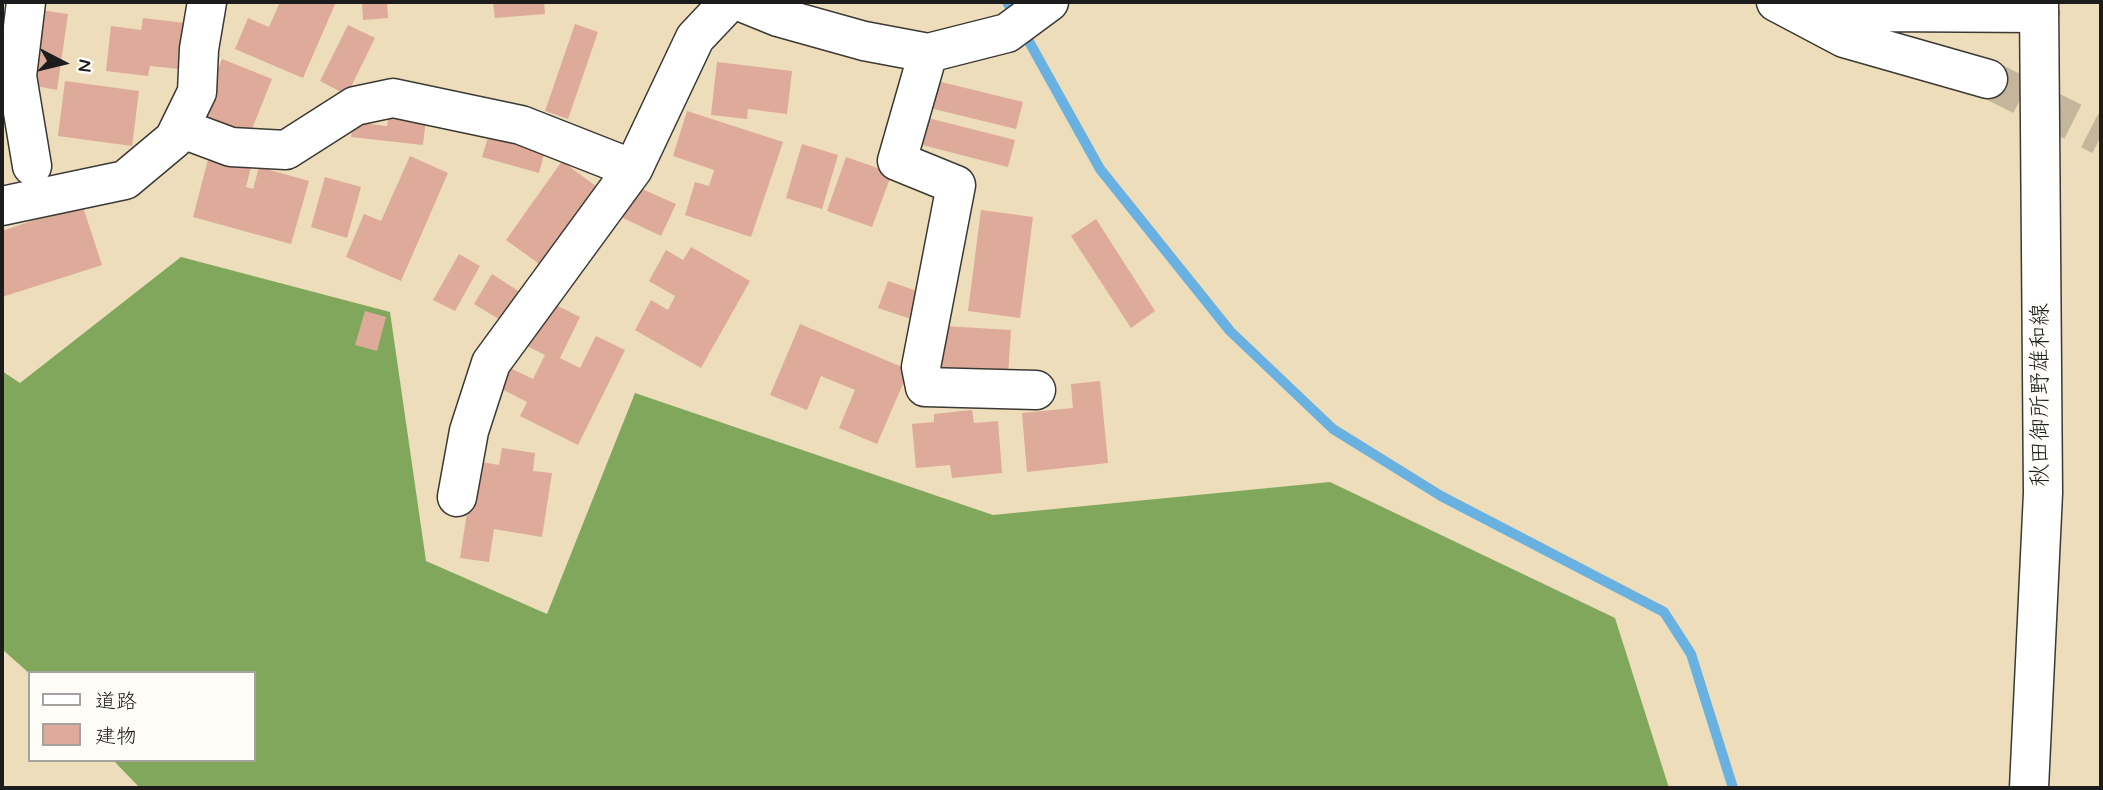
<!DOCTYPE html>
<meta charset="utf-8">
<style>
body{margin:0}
#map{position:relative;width:2103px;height:790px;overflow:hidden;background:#edddba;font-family:Mynerve,"Klee One",sans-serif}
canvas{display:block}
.frame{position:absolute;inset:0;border:4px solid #1c1c1c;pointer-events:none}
.legend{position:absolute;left:28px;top:671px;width:228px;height:91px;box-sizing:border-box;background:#fdfcf7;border:2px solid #a3a29f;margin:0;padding:9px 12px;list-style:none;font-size:21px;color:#1c1c1c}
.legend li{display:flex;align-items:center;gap:14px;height:35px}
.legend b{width:35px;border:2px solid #a3a29f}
.north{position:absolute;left:28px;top:28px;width:70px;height:70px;-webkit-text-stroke:5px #fdfcf7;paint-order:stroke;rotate:97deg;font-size:19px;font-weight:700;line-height:28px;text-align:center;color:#1c1c1c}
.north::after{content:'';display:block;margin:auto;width:24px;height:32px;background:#1c1c1c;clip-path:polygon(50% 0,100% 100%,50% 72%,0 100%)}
</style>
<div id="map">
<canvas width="2103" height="790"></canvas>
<div class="frame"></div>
<ul class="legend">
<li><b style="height:9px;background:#fff"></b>道路</li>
<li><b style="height:19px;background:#deaa9a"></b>建物</li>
</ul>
<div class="north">N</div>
</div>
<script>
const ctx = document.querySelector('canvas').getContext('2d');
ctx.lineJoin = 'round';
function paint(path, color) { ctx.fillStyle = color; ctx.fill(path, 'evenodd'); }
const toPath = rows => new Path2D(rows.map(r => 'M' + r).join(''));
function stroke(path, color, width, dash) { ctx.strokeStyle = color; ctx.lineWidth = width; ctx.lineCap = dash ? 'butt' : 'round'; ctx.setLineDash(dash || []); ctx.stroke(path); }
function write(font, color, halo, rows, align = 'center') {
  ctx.font = font + ' Mynerve,"Klee One",sans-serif'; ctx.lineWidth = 5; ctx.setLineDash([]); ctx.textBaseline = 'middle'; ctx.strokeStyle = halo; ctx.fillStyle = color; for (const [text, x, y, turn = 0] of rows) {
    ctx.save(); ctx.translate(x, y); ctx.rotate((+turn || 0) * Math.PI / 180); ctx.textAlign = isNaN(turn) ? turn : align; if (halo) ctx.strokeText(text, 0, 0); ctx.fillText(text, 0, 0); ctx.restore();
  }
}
paint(toPath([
 [181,257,390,312,426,561,547,614,635,393,993,515,1330,482,1615,618,1669,788,140,788,113,760,254,760,254,673,30,674,2,649,2,371,20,383]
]), '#81a75d');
stroke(toPath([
 [1007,2,1100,169,1230,331,1333,429,1441,496,1664,612,1691,654,1733,788]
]), '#69b1e0', 10);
paint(toPath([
 [280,2,336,2,303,78,235,49,248,18,269,27],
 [362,2,387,2,388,18,363,20],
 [493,2,544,2,545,14,495,18],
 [40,10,68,14,57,90,30,85],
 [143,18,185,23,180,69,150,66,148,76,106,71,111,26,141,30],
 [575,24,598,32,568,119,545,111],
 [348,25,375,38,347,95,320,81],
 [222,59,272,79,250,134,200,116],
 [717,62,792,71,787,114,748,109,747,119,711,115],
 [65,81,139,91,132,146,58,136],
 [937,81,1023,102,1016,129,930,108],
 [687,111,783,142,751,237,685,215,695,182,709,186,714,170,673,156],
 [389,115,426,119,423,145,351,137,353,122,387,126],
 [928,118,1015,140,1008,167,922,145],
 [490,131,546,147,539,173,482,157],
 [802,144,838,155,822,209,786,198],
 [210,152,252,163,246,187,253,189,259,167,309,181,291,244,193,217],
 [410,156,448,173,401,281,346,257,364,214,381,221],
 [846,157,892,173,872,227,827,211],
 [562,161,597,187,542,266,506,240],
 [325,177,361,187,347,238,311,227],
 [633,185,676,204,661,236,619,216],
 [82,204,102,265,2,297,2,231],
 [981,210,1033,217,1020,318,968,311],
 [1096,219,1155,311,1131,328,1071,236],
 [691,247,750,281,701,368,635,330,651,300,668,310,675,296,649,281,666,250,683,260],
 [459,254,480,266,455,311,433,300],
 [492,274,520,292,502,321,474,304],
 [888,281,923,293,914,320,878,308],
 [544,299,580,317,560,358,580,368,596,336,625,350,578,445,520,416,527,402,494,385,504,365,533,379,545,355,521,343],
 [365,311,386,317,377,351,355,345],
 [800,324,909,370,877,444,839,428,855,390,821,376,807,410,770,395],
 [944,326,1011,330,1008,375,941,370],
 [1100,381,1108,463,1027,472,1022,413,1073,408,1071,384],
 [972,410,974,423,998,421,1002,473,952,478,950,465,916,468,912,424,934,422,934,414],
 [502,448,535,453,533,471,552,473,542,537,494,529,489,562,460,558,475,461,499,465]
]), '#deaa9a');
stroke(toPath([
 [1988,79,2101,136]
]), '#c3b69a', 38, [38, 19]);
const minor = toPath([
 [26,2,17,76,32,166],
 [741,2,778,17,864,41,928,53,1007,33,1049,2],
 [1776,2,1844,38,1988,79],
 [1833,2,1882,12,2039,13],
 [928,53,897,161,956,185,921,367,925,387,1036,390],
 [180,128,231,147,286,150,355,106,393,98,521,125,633,169],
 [2,206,125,180,174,139,197,92,199,49,207,2],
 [457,497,469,431,491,363,633,169,695,38,729,2]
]);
const major = toPath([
 [2029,788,2043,493,2039,2]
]);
stroke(minor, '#3b3934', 41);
stroke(major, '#3b3934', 41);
stroke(minor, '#fff', 38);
stroke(major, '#fff', 38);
write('23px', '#1c1c1c', '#fdfcf7', [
 ["秋田御所野雄和線",2042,395,-90]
]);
</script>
